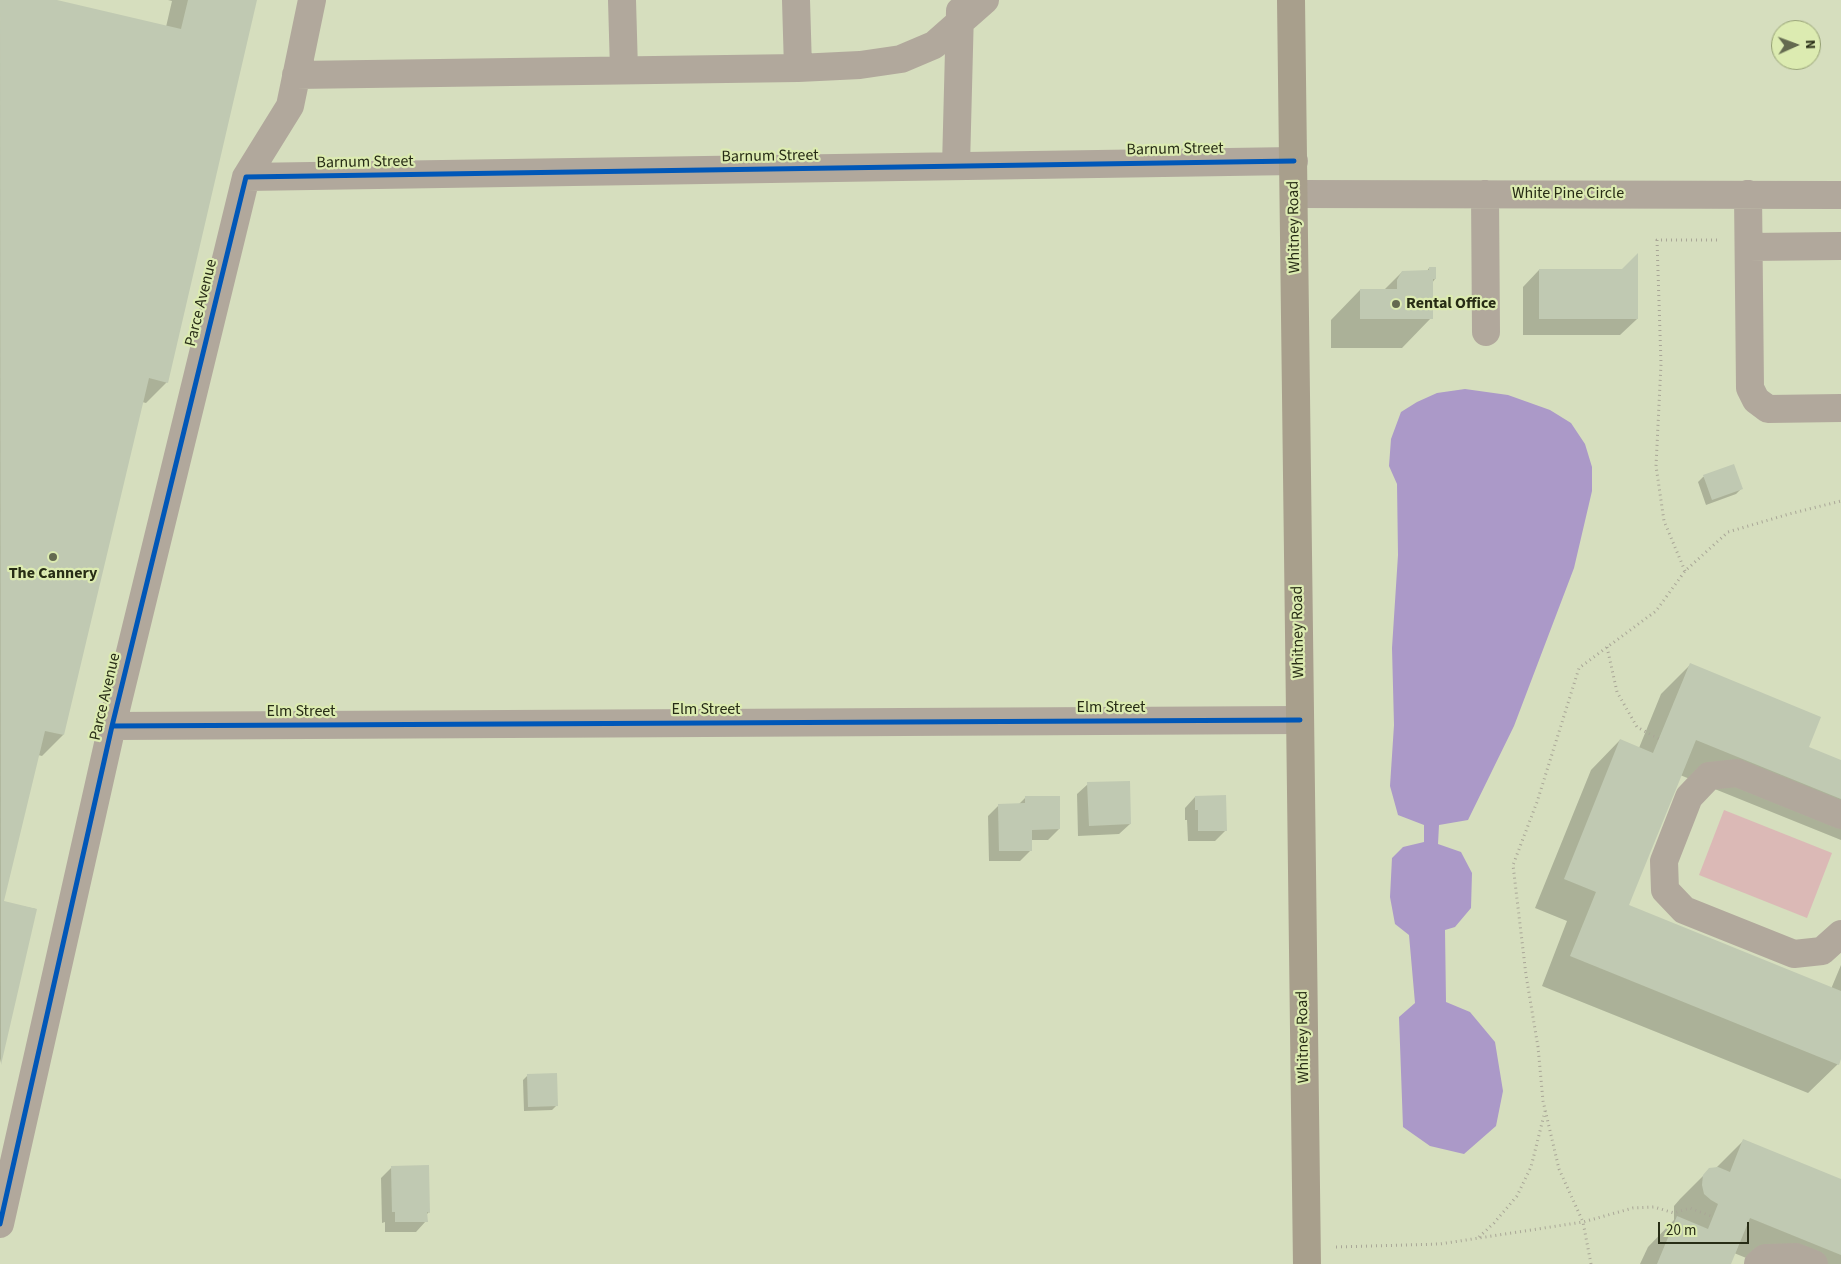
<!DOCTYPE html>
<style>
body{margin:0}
#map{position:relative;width:1841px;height:1264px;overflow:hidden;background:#d6debe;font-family:"Source Sans 3",sans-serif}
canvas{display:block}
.north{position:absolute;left:1771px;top:20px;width:50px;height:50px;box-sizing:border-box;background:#dcebb1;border:1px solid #949f73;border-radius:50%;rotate:88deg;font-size:14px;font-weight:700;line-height:20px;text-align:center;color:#272c15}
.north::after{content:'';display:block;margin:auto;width:18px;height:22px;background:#646a50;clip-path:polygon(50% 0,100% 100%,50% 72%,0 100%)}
.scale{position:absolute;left:1658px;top:1222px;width:91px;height:22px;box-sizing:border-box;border:2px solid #272c15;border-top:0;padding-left:6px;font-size:15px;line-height:18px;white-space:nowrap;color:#272c15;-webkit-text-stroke:4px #dcebb1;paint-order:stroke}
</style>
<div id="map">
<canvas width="1841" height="1264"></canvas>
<div class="north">N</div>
<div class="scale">20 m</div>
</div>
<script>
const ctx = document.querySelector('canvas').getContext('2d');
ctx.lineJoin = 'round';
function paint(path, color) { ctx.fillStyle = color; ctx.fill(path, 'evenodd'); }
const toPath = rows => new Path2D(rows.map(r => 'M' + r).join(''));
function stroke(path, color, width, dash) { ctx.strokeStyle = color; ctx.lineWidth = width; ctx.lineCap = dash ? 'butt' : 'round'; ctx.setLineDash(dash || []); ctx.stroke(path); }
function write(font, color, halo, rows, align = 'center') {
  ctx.font = font + ' "Source Sans 3",sans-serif'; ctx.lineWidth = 4.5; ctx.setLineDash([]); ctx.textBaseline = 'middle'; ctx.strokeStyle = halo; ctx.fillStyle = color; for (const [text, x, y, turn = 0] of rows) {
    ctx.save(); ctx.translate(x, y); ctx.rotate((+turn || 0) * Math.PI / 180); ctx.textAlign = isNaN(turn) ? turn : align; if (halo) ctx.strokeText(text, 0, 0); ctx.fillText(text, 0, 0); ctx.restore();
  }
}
paint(toPath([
 [1724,810,1832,853,1807,918,1699,875]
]), '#dbb9b6');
paint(toPath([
 [1465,389,1508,395,1550,410,1571,423,1585,444,1592,467,1592,491,1574,568,1514,726,1468,820,1439,825,1438,844,1461,852,1472,873,1471,908,1455,927,1445,930,1446,1002,1470,1012,1495,1042,1503,1091,1496,1126,1464,1154,1430,1146,1403,1127,1399,1017,1415,1003,1409,935,1395,924,1390,897,1392,858,1403,847,1424,842,1424,825,1398,815,1390,786,1394,725,1392,648,1398,555,1397,484,1389,466,1391,439,1401,412,1417,402,1437,393]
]), '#ab99c8');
paint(toPath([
 [0,0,52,0,166,27,172,1,168,0,256,0,167,382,146,403,142,402,63,735,42,756,38,755,3,902,36,909,0,1063],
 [1429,268,1435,279,1432,283,1431,318,1402,348,1331,348,1331,320,1360,290,1384,290,1402,272,1427,271],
 [1539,270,1637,319,1620,335,1523,335,1523,287],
 [1733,466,1741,489,1736,494,1706,505,1698,482,1703,477],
 [1690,665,1807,747,1841,761,1841,840,1680,775,1627,906,1831,989,1841,965,1841,1055,1838,1064,1808,1093,1542,986,1567,921,1535,908,1591,770,1620,740,1639,748,1661,694],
 [1088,784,1130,824,1119,834,1078,836,1077,794],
 [1195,797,1226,830,1215,841,1188,841,1187,820,1185,820,1185,808],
 [1025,798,1059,829,1048,840,1031,840,1031,850,1020,861,989,861,988,816,999,805,1018,805],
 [528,1075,557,1105,552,1110,524,1111,523,1080],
 [1743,1141,1841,1180,1841,1264,1761,1264,1734,1253,1730,1264,1640,1264,1648,1247,1674,1220,1674,1206,1680,1199,1710,1169,1716,1168],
 [392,1167,429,1212,426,1215,426,1221,416,1232,385,1232,385,1222,382,1223,381,1178]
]), '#0003');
paint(toPath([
 [0,0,57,0,181,29,188,0,257,0,168,383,149,378,64,735,45,731,4,901,37,909,1,1065],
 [1638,253,1638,319,1539,319,1539,269,1622,269],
 [1429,267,1436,267,1436,279,1433,279,1433,319,1360,319,1360,289,1397,289,1397,280,1402,271,1429,270],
 [1734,464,1743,489,1712,500,1703,475],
 [1690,663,1821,717,1809,747,1841,760,1841,799,1696,740,1629,905,1841,991,1841,1059,1839,1065,1570,956,1596,892,1564,879,1620,739,1653,753],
 [1130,781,1131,824,1089,826,1087,782],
 [1226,795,1227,831,1198,831,1198,810,1195,810,1195,796],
 [1025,796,1060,796,1060,829,1032,830,1032,851,999,851,998,804,1025,803],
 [557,1073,558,1106,528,1107,527,1074],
 [1743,1139,1841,1179,1841,1255,1750,1218,1731,1264,1657,1264,1677,1216,1708,1229,1718,1204,1711,1200,1704,1194,1702,1185,1703,1175,1709,1168,1718,1167,1730,1172],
 [429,1165,430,1213,427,1212,428,1222,395,1222,395,1212,392,1212,391,1166]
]), '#c0c9b2');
stroke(toPath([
 [1685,571,1664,521,1656,466,1661,364,1657,240,1718,240],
 [1607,647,1617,692,1637,727,1659,739],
 [1479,1237,1494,1223,1517,1196,1531,1167,1545,1111],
 [1336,1247,1440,1244,1583,1222,1633,1208,1654,1207,1674,1213,1690,1208,1713,1217],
 [1591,1264,1583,1222,1559,1169,1543,1101,1538,1047,1526,975,1513,865,1537,802,1579,668,1656,611,1685,571,1728,532,1789,514,1841,501]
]), '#a9a697', 3, [1, 4]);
stroke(toPath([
 [622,0,624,70],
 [796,0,798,68],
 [296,75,798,68,860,65,901,59,934,45,985,0],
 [956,166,960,11],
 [246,177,1294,161],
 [1294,194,1841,195],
 [1485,194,1486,332],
 [1748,194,1750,388,1756,400,1768,409,1841,408],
 [1749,247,1841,246],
 [112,726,1300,720],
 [1841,815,1737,773,1709,776,1689,797,1664,861,1665,890,1684,910,1794,954,1822,951,1841,934],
 [0,1224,112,726,246,177,290,106,312,0],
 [1758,1264,1765,1258,1796,1257,1814,1264]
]), '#b1a89c', 28);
stroke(toPath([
 [1291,0,1307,1264]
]), '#a89f8c', 28);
stroke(toPath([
 [112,726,1300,720],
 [0,1224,112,726,246,177,1294,161]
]), '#0057b8', 5);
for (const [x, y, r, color] of [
 [1396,304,5,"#646a50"],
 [53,557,5,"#646a50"]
]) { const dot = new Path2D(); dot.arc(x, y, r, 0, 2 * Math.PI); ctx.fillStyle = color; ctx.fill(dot); stroke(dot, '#dcebb1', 2); }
write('16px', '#272c15', '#dcebb1', [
 ["Barnum Street",1175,150,-1],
 ["Barnum Street",770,157,-1],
 ["Barnum Street",365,163,-1],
 ["White Pine Circle",1568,194],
 ["Whitney Road",1295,227,-91],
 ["Parce Avenue",202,303,-76],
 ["Whitney Road",1299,632,-91],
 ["Parce Avenue",106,697,-77],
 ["Elm Street",1111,708],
 ["Elm Street",706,710],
 ["Elm Street",301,712],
 ["Whitney Road",1304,1037,-91]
]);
write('bold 16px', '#272c15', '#dcebb1', [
 ["Rental Office",1406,304],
 ["The Cannery",53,574,"center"]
], 'left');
</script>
